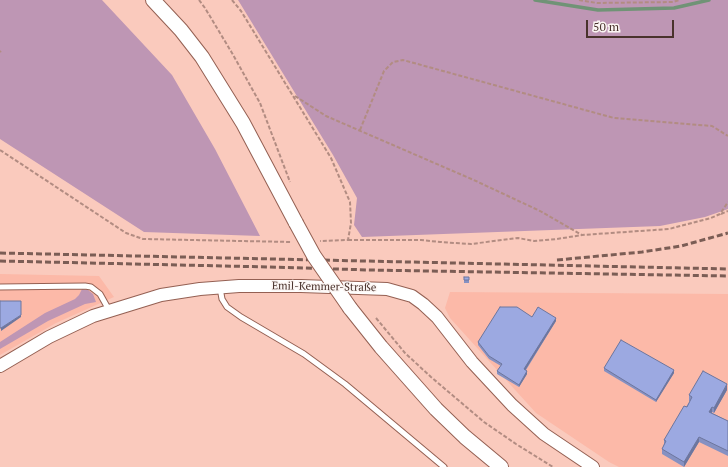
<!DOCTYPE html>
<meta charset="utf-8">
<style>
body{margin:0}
#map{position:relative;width:728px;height:467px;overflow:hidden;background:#facabd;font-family:"PT Serif",serif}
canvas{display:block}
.scale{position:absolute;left:586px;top:20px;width:88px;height:18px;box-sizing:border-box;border:2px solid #49322c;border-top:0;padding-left:5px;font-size:12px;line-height:14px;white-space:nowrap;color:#49322c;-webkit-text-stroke:3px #fcf6f4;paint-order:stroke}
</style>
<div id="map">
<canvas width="728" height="467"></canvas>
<div class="scale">50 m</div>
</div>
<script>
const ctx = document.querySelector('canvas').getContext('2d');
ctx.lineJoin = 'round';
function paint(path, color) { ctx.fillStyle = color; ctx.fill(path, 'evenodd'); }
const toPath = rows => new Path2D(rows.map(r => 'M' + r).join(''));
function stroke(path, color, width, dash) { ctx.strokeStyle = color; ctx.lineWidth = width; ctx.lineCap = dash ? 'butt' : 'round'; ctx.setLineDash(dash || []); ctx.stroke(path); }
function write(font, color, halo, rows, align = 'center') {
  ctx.font = font + ' "PT Serif",serif'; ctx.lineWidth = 3; ctx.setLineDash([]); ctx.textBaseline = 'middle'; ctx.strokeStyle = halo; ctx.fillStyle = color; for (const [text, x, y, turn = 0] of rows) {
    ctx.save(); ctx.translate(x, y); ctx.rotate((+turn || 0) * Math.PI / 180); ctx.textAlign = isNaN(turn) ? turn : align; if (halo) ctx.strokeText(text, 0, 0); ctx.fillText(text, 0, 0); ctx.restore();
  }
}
paint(toPath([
 [0,274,99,276,114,297,56,323,0,355],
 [450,292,728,294,728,467,619,467,609,462,536,413,450,318,445,308]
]), '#fcb9a8');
paint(toPath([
 [0,0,102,0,172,75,215,149,260,236,144,232,0,139],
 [238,0,728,0,728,209,705,217,660,226,362,237,354,225,357,198,333,155],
 [82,289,88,290,93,294,96,302,85,304,48,321,0,349,0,342,45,313,75,299,79,295]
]), '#be96b4');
stroke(toPath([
 [535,0,598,10,674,8,709,0]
]), '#709376', 3.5);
const service = toPath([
 [0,287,85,286,91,287,100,294,109,310],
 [220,288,222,299,227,307,241,317,304,354,345,384,444,467]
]);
const tertiary = toPath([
 [0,366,49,337,93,316,161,295,200,289,239,286,301,286,387,289,412,296,423,304,437,317,472,362,512,405,544,434,593,467]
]);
const secondary = toPath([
 [153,0,181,30,202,57,243,123,296,223],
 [350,308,381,347,436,409,465,437,501,467]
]);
stroke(service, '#946053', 7);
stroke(tertiary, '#946053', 14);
stroke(secondary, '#946053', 16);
stroke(toPath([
 [199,0,205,8,232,53,260,103,290,182],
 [232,0,241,11,331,158,350,202,351,223,348,240,320,241],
 [579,0,597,3,673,2,679,0],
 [0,52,1,51],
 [295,96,326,116,476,181,540,211,582,235],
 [360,130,384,71,393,62,403,60,614,118,712,126,728,136],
 [0,150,126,233,143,239,291,242],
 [721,214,728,211],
 [348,240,421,240,440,242,471,244,518,238,534,241,557,239,582,235,669,229,711,218,720,214,728,202],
 [376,318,405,353,431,377,484,422,516,444,553,467]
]), '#b28c82', 2, [4, 2]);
stroke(service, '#fff', 5);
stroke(tertiary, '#fff', 12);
stroke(secondary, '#fff', 14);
stroke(toPath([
 [0,253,728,269],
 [557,260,642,252,681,246,728,233],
 [0,261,269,267,370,270,728,276]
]), '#7b5d55', 3, [6, 3]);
const secondaryBridge = toPath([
 [296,223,314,256,350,308]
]);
stroke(secondaryBridge, '#946053', 16, []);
stroke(secondaryBridge, '#fff', 14);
paint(toPath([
 [464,277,469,280,469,283,464,283],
 [556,321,526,370,527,374,519,387,497,374,497,371,501,366,489,359,478,345,478,342],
 [604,368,674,373,656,402,604,371],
 [727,390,714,413,712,412,712,413,728,421,728,456,699,442,684,467,662,454,662,449,664,444,664,440,690,401,689,401,689,395]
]), '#8691c2');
paint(toPath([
 [21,315,21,317,1,331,1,328],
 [556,318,556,321,524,372,524,369],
 [674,370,674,373,656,402,656,400],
 [527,371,527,374,519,387,519,385],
 [727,384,727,390,714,413,714,408],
 [712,407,712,412,709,418,709,412],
 [699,437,699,442,684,467,684,462]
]), '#6d769e');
const building = toPath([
 [464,277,469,277,469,280,464,280,464,277],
 [0,301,21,301,21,315,1,328,0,328,0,301],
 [500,307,517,307,532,317,538,307,556,318,524,369,527,371,519,385,497,371,502,364,489,356,478,342,500,307],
 [621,340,674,370,656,400,604,368,621,340],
 [703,371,727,384,714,408,712,407,709,412,728,421,728,451,699,437,684,462,662,449,666,441,664,440,684,406,687,407,692,397,689,395,703,371]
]);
paint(building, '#9ca9e1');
stroke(building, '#6d769e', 1);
write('11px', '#49322c', '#fcf6f4', [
 ["Emil-Kemmer-Straße",324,287,1]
]);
</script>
